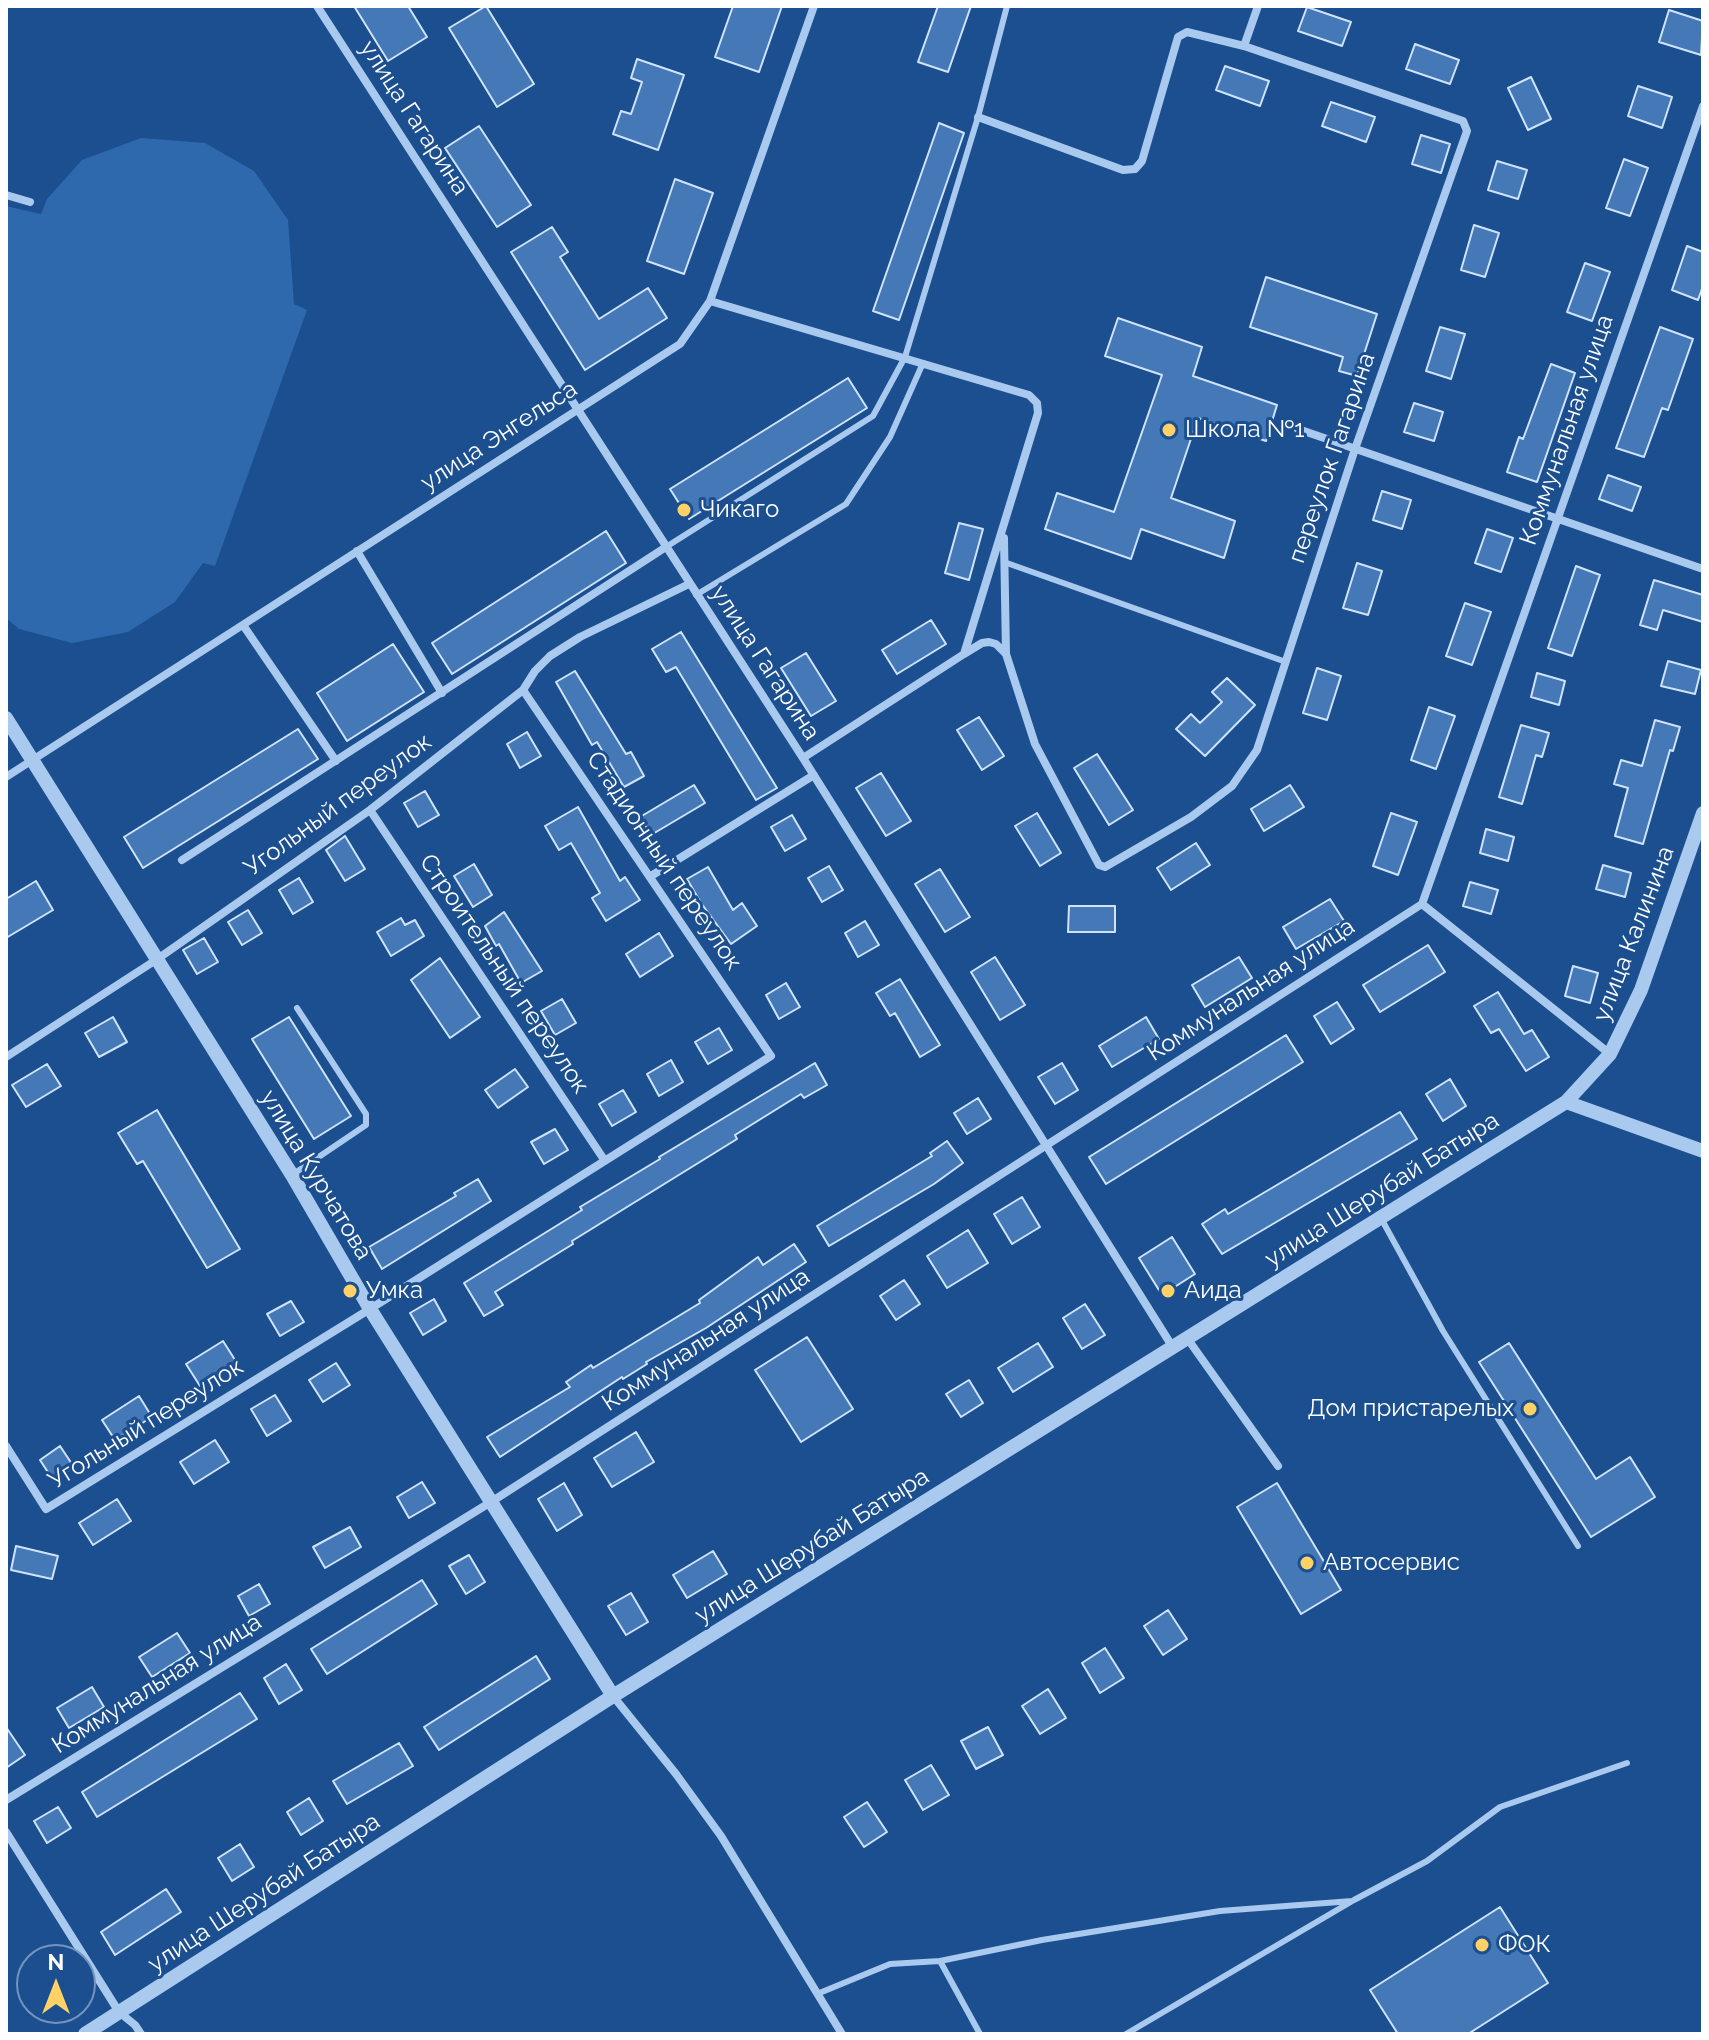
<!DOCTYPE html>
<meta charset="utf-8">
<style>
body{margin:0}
#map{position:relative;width:1709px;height:2040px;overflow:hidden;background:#1b4f8f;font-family:Raleway,sans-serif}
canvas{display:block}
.frame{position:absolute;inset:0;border:8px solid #fff;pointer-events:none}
.north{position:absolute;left:16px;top:1944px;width:80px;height:80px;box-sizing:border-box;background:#1b4f8f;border:2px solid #7695bc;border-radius:50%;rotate:0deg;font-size:22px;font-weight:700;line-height:32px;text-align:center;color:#fff}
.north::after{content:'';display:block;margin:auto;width:28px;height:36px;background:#ffd166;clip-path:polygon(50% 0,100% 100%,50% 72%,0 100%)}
</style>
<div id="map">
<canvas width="1709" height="2040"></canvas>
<div class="frame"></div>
<div class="north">N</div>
</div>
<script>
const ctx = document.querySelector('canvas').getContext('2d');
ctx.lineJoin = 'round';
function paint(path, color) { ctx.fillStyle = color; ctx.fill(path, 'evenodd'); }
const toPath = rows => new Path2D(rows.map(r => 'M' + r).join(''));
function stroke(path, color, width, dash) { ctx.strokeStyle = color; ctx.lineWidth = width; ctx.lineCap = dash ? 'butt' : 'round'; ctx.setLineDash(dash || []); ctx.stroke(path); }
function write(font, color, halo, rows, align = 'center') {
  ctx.font = font + ' Raleway,sans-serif'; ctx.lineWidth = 6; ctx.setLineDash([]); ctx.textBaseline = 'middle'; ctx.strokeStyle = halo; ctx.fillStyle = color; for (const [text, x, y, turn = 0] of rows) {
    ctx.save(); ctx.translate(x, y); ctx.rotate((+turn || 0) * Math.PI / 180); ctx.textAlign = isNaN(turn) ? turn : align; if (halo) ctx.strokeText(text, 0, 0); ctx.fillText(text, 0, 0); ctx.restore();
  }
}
paint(toPath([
 [141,138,205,143,254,171,288,220,294,304,307,310,215,566,203,563,175,602,128,632,72,643,19,629,6,618,6,206,41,214,47,199,82,160]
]), '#2e69ad');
const building = toPath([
 [354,6,408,6,427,37,388,61,354,6],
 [486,6,534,84,497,107,449,28,486,6],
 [733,6,782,6,759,72,715,57,733,6],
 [938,6,971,6,948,72,918,62,938,6],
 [1307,7,1351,22,1342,46,1298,31,1307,7],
 [1669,10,1703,21,1701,55,1659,42,1669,10],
 [1415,44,1459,60,1450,84,1406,69,1415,44],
 [637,59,684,75,658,150,613,134,621,111,631,114,642,82,631,78,637,59],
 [1225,66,1269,81,1260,106,1216,90,1225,66],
 [1531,77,1551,119,1528,130,1508,88,1531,77],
 [1638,86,1672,97,1662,128,1628,116,1638,86],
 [1331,102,1375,117,1366,142,1322,126,1331,102],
 [939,123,964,133,899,320,873,311,939,123],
 [479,126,531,205,497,227,445,148,479,126],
 [1421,135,1450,144,1441,173,1412,164,1421,135],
 [1624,159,1648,168,1630,216,1606,208,1624,159],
 [1497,161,1527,170,1518,199,1488,190,1497,161],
 [675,179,713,193,684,274,647,261,675,179],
 [1474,225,1499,233,1485,277,1461,270,1474,225],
 [552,227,568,252,560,257,599,319,648,288,667,318,585,370,511,252,552,227],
 [1687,246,1703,252,1703,286,1698,300,1672,290,1687,246],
 [1585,263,1610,272,1592,321,1567,312,1585,263],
 [1266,277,1377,314,1357,376,1339,371,1343,357,1250,327,1266,277],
 [1118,318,1202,347,1193,376,1277,405,1266,441,1198,418,1171,498,1235,521,1224,558,1141,529,1131,559,1045,529,1057,493,1114,512,1162,375,1105,356,1118,318],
 [1440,327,1465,334,1451,379,1426,371,1440,327],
 [1660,327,1693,339,1668,410,1662,408,1644,457,1616,448,1660,327],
 [1551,364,1575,373,1537,482,1507,472,1519,437,1523,439,1551,364],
 [848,378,867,408,689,519,670,489,848,378],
 [1414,403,1443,412,1434,441,1404,432,1414,403],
 [1608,475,1641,487,1632,511,1599,499,1608,475],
 [1382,491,1411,500,1402,529,1373,520,1382,491],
 [959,523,983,529,969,580,945,573,959,523],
 [1487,529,1513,538,1501,572,1475,563,1487,529],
 [606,531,626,563,452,674,432,643,606,531],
 [1357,563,1382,571,1368,615,1343,608,1357,563],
 [1576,566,1600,575,1572,656,1548,648,1576,566],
 [1654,580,1703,595,1703,622,1663,610,1657,630,1640,625,1654,580],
 [1465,603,1491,612,1472,665,1446,656,1465,603],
 [931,620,946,644,897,674,882,650,931,620],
 [681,632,777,788,756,800,676,667,666,672,652,649,681,632],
 [393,644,424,692,347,741,317,693,393,644],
 [806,653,836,701,811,716,781,668,806,653],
 [1668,661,1701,670,1695,694,1661,686,1668,661],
 [1317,668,1341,676,1327,720,1303,713,1317,668],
 [575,671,626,754,631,752,644,776,624,787,597,742,592,745,556,682,575,671],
 [1537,673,1565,681,1559,705,1531,697,1537,673],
 [1227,678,1255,705,1205,756,1176,729,1191,714,1200,723,1222,702,1212,692,1227,678],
 [1429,707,1455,716,1436,769,1411,760,1429,707],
 [979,717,1004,756,982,770,957,730,979,717],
 [1655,720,1680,727,1673,751,1670,750,1643,844,1615,836,1628,788,1614,784,1621,760,1642,766,1655,720],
 [1521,725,1549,733,1542,757,1536,755,1522,804,1499,797,1521,725],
 [298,729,318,759,143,868,124,837,298,729],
 [527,732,541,756,520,768,507,744,527,732],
 [1097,754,1133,810,1109,825,1074,768,1097,754],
 [881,773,911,821,886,836,856,788,881,773],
 [694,785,705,803,651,835,640,817,694,785],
 [1290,785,1304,807,1264,831,1251,809,1290,785],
 [425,791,439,815,418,827,404,803,425,791],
 [578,807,620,881,625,877,640,900,606,921,592,898,600,893,571,843,559,850,545,826,578,807],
 [1037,813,1061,853,1040,866,1015,826,1037,813],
 [1391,813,1417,822,1398,875,1373,866,1391,813],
 [792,815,806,839,785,851,771,827,792,815],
 [1486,829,1514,837,1508,861,1480,853,1486,829],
 [345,836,365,869,345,881,326,850,345,836],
 [1196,843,1210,865,1171,890,1157,868,1196,843],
 [474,864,492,895,473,907,454,876,474,864],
 [1603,865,1631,873,1625,897,1596,889,1603,865],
 [829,866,843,890,822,902,808,878,829,866],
 [708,867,733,910,742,903,757,926,731,944,701,903,687,879,708,867],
 [940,869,970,917,945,932,915,884,940,869],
 [299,878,313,902,293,914,279,890,299,878],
 [36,881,53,910,6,938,6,899,36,881],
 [1470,882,1498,890,1491,914,1463,906,1470,882],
 [1330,899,1344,921,1296,949,1283,927,1330,899],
 [1069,906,1115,906,1115,932,1068,932,1069,906],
 [248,910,262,933,242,945,228,922,248,910],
 [504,912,542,971,521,983,499,944,496,946,485,926,504,912],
 [401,918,405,925,415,920,424,936,391,956,377,932,401,918],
 [865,921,879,945,858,957,845,933,865,921],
 [659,933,673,956,640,977,626,954,659,933],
 [204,938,218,962,197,974,183,950,204,938],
 [1428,945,1445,972,1380,1012,1363,985,1428,945],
 [995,957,1025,1005,1000,1020,971,972,995,957],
 [1239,957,1252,978,1205,1007,1192,985,1239,957],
 [440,958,480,1017,450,1038,411,980,440,958],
 [1573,966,1598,973,1590,1003,1565,996,1573,966],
 [900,979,940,1045,920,1057,895,1013,890,1016,876,993,900,979],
 [786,983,800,1007,779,1019,766,995,786,983],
 [1498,992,1524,1034,1532,1030,1549,1057,1526,1071,1499,1029,1491,1033,1474,1006,1498,992],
 [562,999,576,1023,555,1035,541,1011,562,999],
 [1337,1002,1354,1029,1331,1044,1314,1016,1337,1002],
 [113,1017,127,1042,99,1057,85,1033,113,1017],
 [289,1017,351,1116,314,1139,252,1039,289,1017],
 [1146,1017,1159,1039,1112,1067,1099,1046,1146,1017],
 [719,1028,732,1050,708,1064,695,1042,719,1028],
 [1286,1035,1303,1062,1106,1184,1089,1157,1286,1035],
 [671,1060,683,1082,659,1096,647,1074,671,1060],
 [815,1063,827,1085,804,1098,801,1094,735,1135,737,1139,572,1241,573,1244,495,1292,503,1305,484,1316,464,1283,582,1210,580,1207,660,1159,659,1157,815,1063],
 [1062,1063,1078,1090,1055,1104,1038,1077,1062,1063],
 [47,1064,61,1086,26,1107,12,1085,47,1064],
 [515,1069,528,1087,498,1108,485,1090,515,1069],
 [1450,1079,1466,1106,1443,1121,1426,1094,1450,1079],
 [623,1090,636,1112,612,1126,599,1104,623,1090],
 [978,1098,991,1119,967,1134,954,1113,978,1098],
 [157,1110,240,1249,207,1268,143,1161,137,1164,118,1133,157,1110],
 [1400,1112,1417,1139,1222,1254,1202,1224,1225,1209,1228,1214,1400,1112],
 [555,1129,568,1150,544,1164,531,1142,555,1129],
 [947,1141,963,1163,934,1184,829,1246,817,1226,932,1156,930,1153,947,1141],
 [478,1179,491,1201,382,1269,369,1247,456,1196,454,1193,478,1179],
 [1022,1197,1040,1227,1012,1244,994,1214,1022,1197],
 [968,1230,988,1263,947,1288,927,1256,968,1230],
 [1172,1237,1195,1274,1162,1295,1139,1258,1172,1237],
 [794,1244,806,1262,706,1328,646,1362,647,1364,623,1379,622,1377,500,1457,487,1437,570,1387,566,1382,591,1365,593,1368,700,1303,699,1300,758,1257,763,1265,794,1244],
 [904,1280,920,1304,896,1320,880,1296,904,1280],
 [434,1299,446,1321,423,1335,410,1313,434,1299],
 [291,1301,304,1322,280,1336,267,1314,291,1301],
 [1085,1304,1105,1335,1082,1349,1063,1318,1085,1304],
 [807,1337,853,1409,801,1442,755,1370,807,1337],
 [223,1341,237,1363,200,1386,186,1364,223,1341],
 [1038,1343,1053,1367,1013,1392,998,1368,1038,1343],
 [1509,1343,1596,1479,1630,1457,1655,1497,1591,1537,1479,1362,1509,1343],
 [336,1363,350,1385,323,1402,309,1380,336,1363],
 [969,1380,983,1403,961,1417,946,1394,969,1380],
 [275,1395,291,1421,267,1436,251,1409,275,1395],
 [139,1396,152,1417,115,1440,102,1420,139,1396],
 [636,1432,654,1462,612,1487,594,1458,636,1432],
 [215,1440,229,1462,194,1484,180,1462,215,1440],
 [60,1446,74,1467,53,1480,40,1460,60,1446],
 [422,1482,435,1503,409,1518,397,1497,422,1482],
 [564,1483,582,1515,557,1531,538,1499,564,1483],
 [1277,1483,1341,1590,1301,1614,1237,1507,1277,1483],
 [117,1499,131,1521,93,1545,79,1523,117,1499],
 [350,1527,361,1547,325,1568,313,1547,350,1527],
 [16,1546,58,1556,52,1579,11,1570,16,1546],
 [713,1551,727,1574,687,1598,673,1575,713,1551],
 [469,1555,485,1582,466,1594,449,1566,469,1555],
 [422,1580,437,1604,327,1674,311,1649,422,1580],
 [259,1584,270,1604,249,1616,238,1596,259,1584],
 [631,1593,648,1622,626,1635,608,1606,631,1593],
 [1168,1610,1187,1639,1163,1655,1144,1626,1168,1610],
 [177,1633,190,1653,152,1677,139,1657,177,1633],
 [1105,1648,1124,1678,1100,1693,1082,1663,1105,1648],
 [536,1656,550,1679,439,1750,424,1727,536,1656],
 [286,1664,302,1690,279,1704,264,1678,286,1664],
 [92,1687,104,1707,69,1728,57,1708,92,1687],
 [1048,1689,1066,1718,1040,1734,1022,1706,1048,1689],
 [240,1693,257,1719,97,1817,82,1792,240,1693],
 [6,1727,25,1755,6,1768,6,1727],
 [988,1727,1003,1755,976,1769,961,1741,988,1727],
 [399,1743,413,1766,347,1804,333,1781,399,1743],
 [931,1765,949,1795,923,1810,905,1780,931,1765],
 [309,1798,323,1821,301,1835,287,1812,309,1798],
 [867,1802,887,1832,864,1847,844,1817,867,1802],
 [58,1807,71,1828,47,1843,34,1821,58,1807],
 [240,1844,254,1867,232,1881,218,1858,240,1844],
 [166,1889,181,1912,115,1955,101,1932,166,1889],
 [1500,1907,1548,1983,1468,2034,1398,2034,1370,1990,1500,1907]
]);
paint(building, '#4478b7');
stroke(building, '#cfe3fa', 2);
stroke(toPath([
 [666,547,873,416,905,357,978,117,1007,6],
 [1004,562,1286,662],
 [696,595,846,504,890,437,923,363],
 [292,1175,366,1125,366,1114,297,1008],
 [1382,1220,1443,1331,1578,1546],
 [940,1961,1042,1940,1220,1911,1352,1901],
 [817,1994,890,1964,940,1961,980,2034],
 [1126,2034,1354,1900,1427,1861,1500,1807,1627,1763]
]), '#a9c9ee', 6);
stroke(toPath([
 [317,6,803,758,1172,1346],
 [978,117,1123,170,1135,169,1142,161,1178,37,1187,32,1244,46],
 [6,195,30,202],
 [710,301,1029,395,1037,403,1038,413,964,654,803,758],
 [1298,429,1703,569],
 [1004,538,1006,654],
 [357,551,442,693],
 [243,625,336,761],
 [964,654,982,643,989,642,996,644,1006,654,1035,744,1099,865,1105,867,1191,817,1232,786,1257,750,1355,449,1467,131,1463,121,1244,46,1258,6],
 [6,777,680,344,710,301,814,6],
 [370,810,605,1161],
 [182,860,666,547],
 [651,876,814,775],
 [1422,904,1610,1054],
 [6,1057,156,960,370,810,523,690,535,671,550,656,580,637,689,584],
 [1187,1338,1278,1466],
 [6,1446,46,1509,370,1309,771,1056,523,690],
 [613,1696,676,1774,721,1836,842,2034],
 [6,1800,491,1502,1422,904,1703,106],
 [6,1832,119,2012,135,2025,141,2034]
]), '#a9c9ee', 8);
stroke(toPath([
 [6,718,292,1175,370,1309,613,1696],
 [1566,1102,1703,1151],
 [85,2034,613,1696,1566,1102,1610,1054,1641,990,1703,813]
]), '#a9c9ee', 14);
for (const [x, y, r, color] of [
 [1169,430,8,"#ffd166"],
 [684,510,8,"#ffd166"],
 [350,1291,8,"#ffd166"],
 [1168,1291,8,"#ffd166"],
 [1530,1409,8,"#ffd166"],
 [1307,1563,8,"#ffd166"],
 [1482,1945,8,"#ffd166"]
]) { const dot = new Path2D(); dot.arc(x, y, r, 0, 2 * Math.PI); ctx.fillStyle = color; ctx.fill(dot); stroke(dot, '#1b4f8f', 3); }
write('24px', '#fff', '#1b4f8f', [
 ["улица Гагарина",414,118,57],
 ["Коммунальная улица",1567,430,-71],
 ["улица Энгельса",499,436,-33],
 ["переулок Гагарина",1332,458,-71],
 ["улица Гагарина",765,663,57],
 ["Угольный переулок",338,805,-36],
 ["Стадионный переулок",664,861,56],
 ["улица Калинина",1634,934,-69],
 ["Строительный переулок",504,974,56],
 ["Коммунальная улица",1251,990,-33],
 ["улица Курчатова",316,1175,59],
 ["улица Шерубай Батыра",1382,1190,-32],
 ["Коммунальная улица",706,1340,-33],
 ["Угольный переулок",146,1424,-32],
 ["улица Шерубай Батыра",812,1546,-32],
 ["Коммунальная улица",157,1684,-32],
 ["улица Шерубай Батыра",264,1893,-33]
]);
write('24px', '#fff', '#1b4f8f', [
 ["Школа №1",1185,430],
 ["Чикаго",700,510],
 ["Умка",366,1291],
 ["Аида",1184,1291],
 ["Дом пристарелых",1514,1409,"right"],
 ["Автосервис",1323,1563],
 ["ФОК",1498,1945]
], 'left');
</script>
